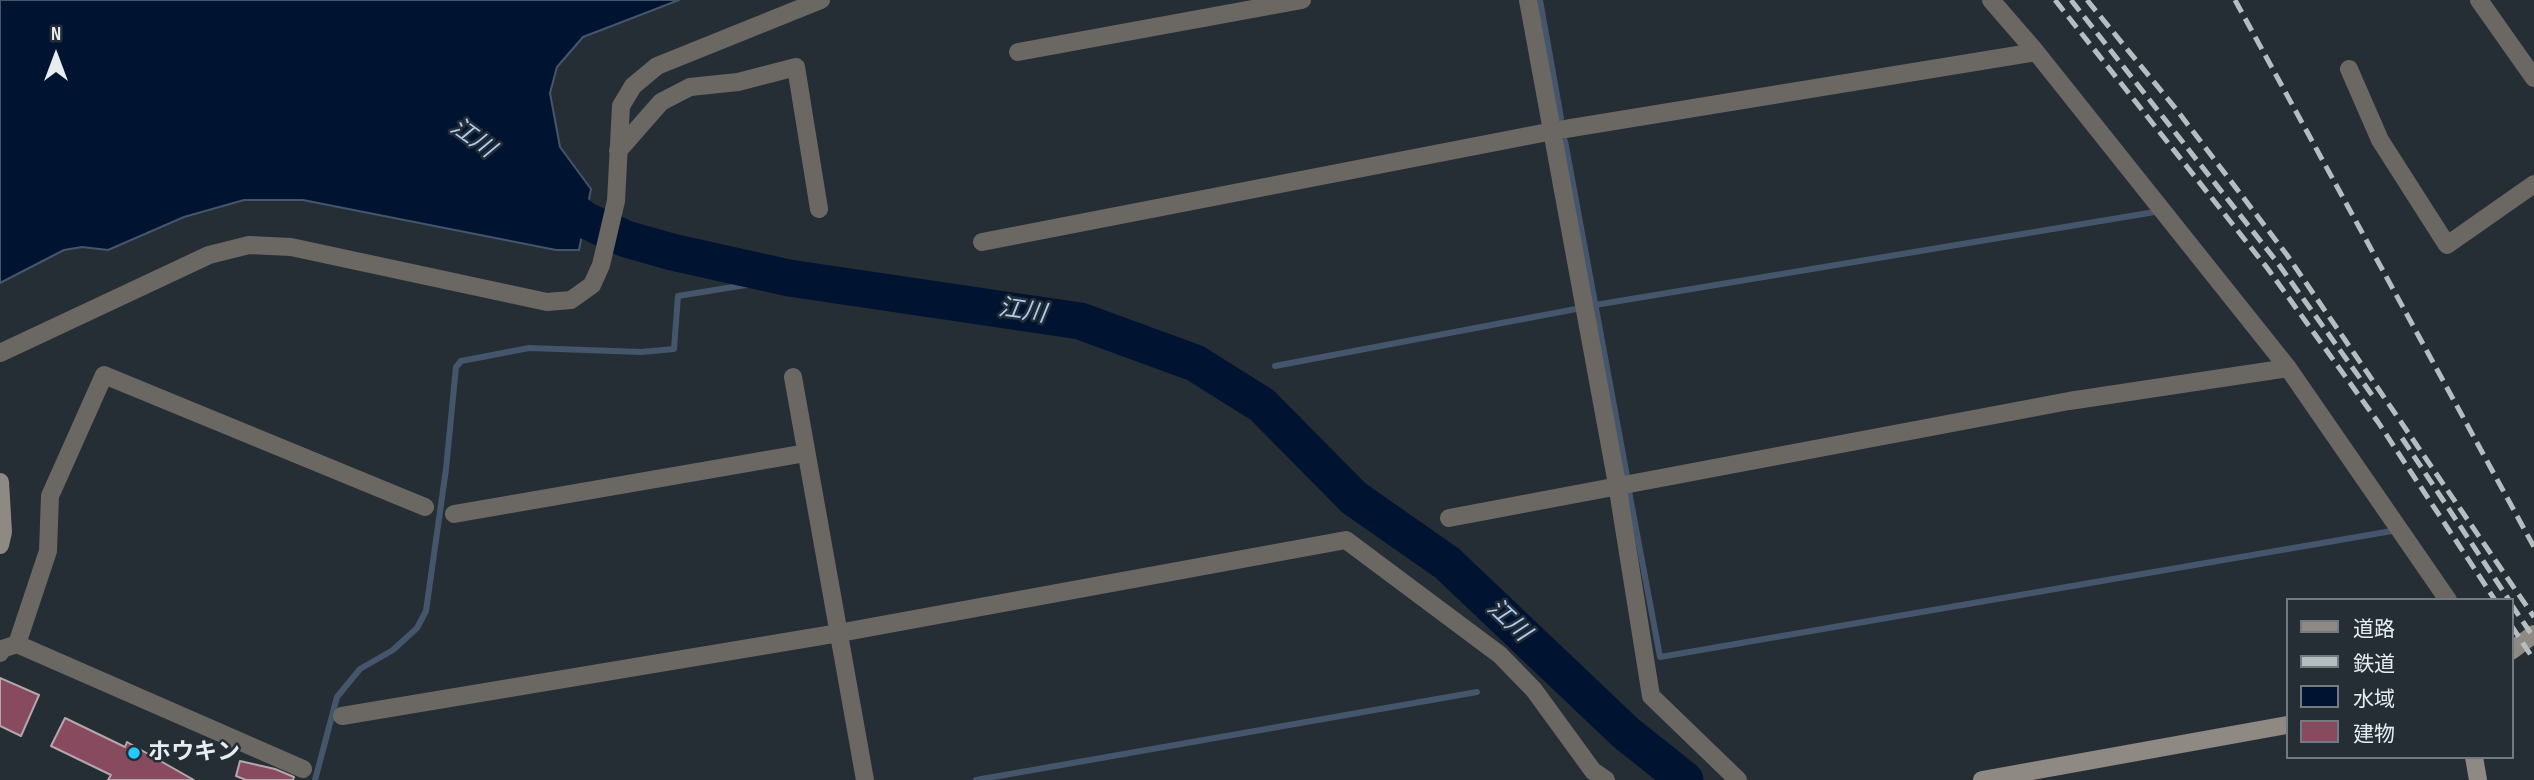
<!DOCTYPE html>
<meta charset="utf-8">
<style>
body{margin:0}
#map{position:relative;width:2534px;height:780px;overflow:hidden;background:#262e35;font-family:"Sofia Sans Condensed","Noto Sans JP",sans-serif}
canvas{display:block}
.legend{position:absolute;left:2286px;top:598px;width:228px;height:161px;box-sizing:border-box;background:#262e35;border:2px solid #737a80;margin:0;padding:9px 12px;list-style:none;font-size:21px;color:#e6ecf0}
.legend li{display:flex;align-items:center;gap:14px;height:35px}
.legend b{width:35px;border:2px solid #737a80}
.north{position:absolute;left:21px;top:21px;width:70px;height:70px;-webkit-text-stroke:5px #262e35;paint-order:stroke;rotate:0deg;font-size:19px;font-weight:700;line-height:28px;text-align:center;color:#e6ecf0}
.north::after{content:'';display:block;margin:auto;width:24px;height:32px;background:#e6ecf0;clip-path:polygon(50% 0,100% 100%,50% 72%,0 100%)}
</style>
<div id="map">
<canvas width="2534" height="780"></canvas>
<ul class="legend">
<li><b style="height:9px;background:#8e8982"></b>道路</li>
<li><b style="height:9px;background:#b6bdc1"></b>鉄道</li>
<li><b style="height:19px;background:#001432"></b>水域</li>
<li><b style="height:19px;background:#874a5f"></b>建物</li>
</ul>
<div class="north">N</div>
</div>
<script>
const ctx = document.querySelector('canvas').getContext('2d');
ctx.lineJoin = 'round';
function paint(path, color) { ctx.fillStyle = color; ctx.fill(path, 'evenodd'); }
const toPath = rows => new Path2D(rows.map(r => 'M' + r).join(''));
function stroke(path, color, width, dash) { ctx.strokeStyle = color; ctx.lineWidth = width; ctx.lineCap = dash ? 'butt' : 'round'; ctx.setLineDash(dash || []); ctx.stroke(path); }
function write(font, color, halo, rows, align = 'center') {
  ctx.font = font + ' "Sofia Sans Condensed","Noto Sans JP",sans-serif'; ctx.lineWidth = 5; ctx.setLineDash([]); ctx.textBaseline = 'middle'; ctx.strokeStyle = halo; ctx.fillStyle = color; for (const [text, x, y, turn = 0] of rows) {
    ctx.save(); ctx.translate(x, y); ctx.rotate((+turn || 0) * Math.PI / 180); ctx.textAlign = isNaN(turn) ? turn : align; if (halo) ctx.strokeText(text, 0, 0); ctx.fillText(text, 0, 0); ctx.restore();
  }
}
const water = toPath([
 [0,0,679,0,583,37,557,67,550,93,560,147,591,189,579,250,556,250,303,200,244,200,184,217,108,250,82,247,64,250,0,283,0,0]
]);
paint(water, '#001432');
stroke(water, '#45556b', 2);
stroke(toPath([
 [1540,0,1561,118],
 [1565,141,1627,476],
 [1595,305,2155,212],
 [1275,366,1576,309],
 [1629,491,1660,657,2392,531],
 [315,780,337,697,360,669,393,650,417,628,426,611,446,469,456,367,461,361,529,348,641,352,674,349,678,296,789,278],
 [976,780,1477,692]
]), '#45556b', 6);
stroke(toPath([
 [544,190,585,220,626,239,672,252,789,278,1080,321,1195,363,1262,405,1354,498,1447,563,1626,733,1685,780]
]), '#001432', 37);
const building = toPath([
 [0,678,39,695,21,736,0,726,0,678],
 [65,718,125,747,127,742,194,780,108,780,111,775,51,746,65,718],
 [240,761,275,769,294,777,293,780,246,780,236,776,240,761]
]);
paint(building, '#874a5f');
stroke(building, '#b4a6aa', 2);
stroke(toPath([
 [1528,0,1617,484,1651,696,1738,780],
 [1991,0,2036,52,2288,368,2448,600],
 [2479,0,2534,78],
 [1018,52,1302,0],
 [2349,69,2380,140,2447,245,2534,184],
 [618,151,661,102,690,87,738,82,796,67,819,209],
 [982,242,1553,131,2036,52],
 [0,353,209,255,249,245,291,247,547,302,571,300,592,285,601,265,616,201,621,106,633,86,657,66,821,0],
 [793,377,865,780],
 [454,514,806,453],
 [1449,518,2069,401,2288,368],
 [17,644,48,551,50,496,104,375,425,507],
 [0,653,2,649,17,644,303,769],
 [342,716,839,633,1346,540,1500,655,1534,690,1593,771,1606,780]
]), '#6b6864', 18);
stroke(toPath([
 [0,482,3,532,0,545],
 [2511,651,2534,634],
 [2474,757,2478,780],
 [1982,780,2287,725]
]), '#8e8982', 18);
stroke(toPath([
 [2055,0,2268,269,2378,422,2495,600],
 [2071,0,2277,262,2372,395],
 [2087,0,2176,109,2287,255,2534,617],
 [2235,0,2534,547],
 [2402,438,2509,600],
 [2511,604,2534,638],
 [2511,625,2534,660]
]), '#b6bdc1', 5, [14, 7]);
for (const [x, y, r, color] of [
 [134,753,7,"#21c9fd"]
]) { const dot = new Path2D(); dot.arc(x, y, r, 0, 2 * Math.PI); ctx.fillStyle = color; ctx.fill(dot); stroke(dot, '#262e35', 2.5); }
write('bold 23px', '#e6ecf0', '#262e35', [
 ["ホウキン",148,753]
], 'left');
write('italic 24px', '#aacbf5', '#262e35', [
 ["江川",472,139,36],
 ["江川",1022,312,8],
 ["江川",1508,621,43]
]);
</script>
